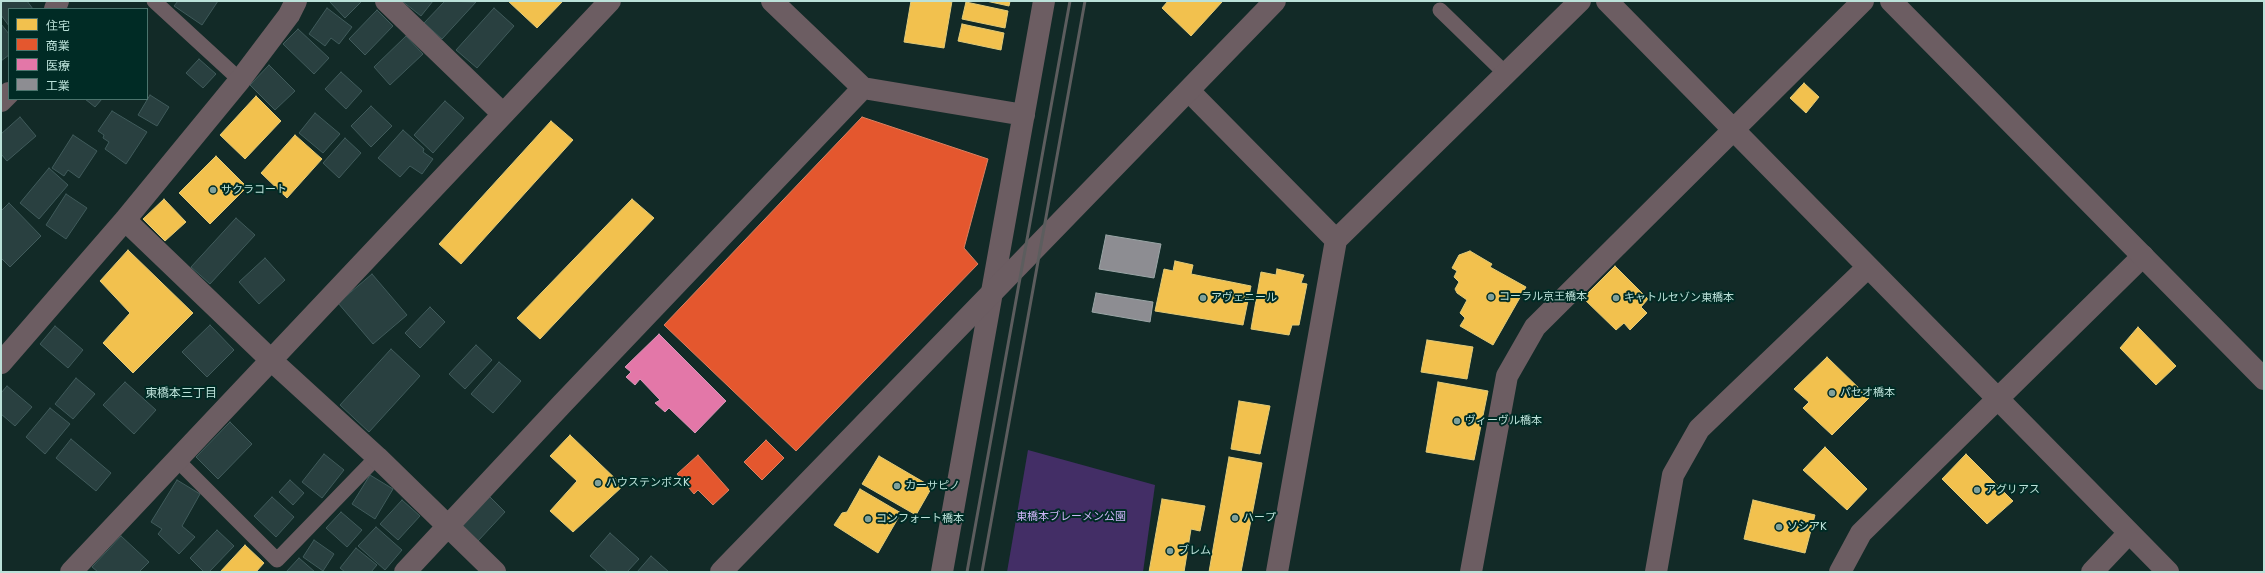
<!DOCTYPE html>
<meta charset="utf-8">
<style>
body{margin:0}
#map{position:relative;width:2265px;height:573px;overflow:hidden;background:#122a27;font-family:Rubik,"Noto Sans JP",sans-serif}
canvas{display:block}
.frame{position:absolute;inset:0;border:2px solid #bbe1d9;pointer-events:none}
.legend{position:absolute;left:8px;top:8px;width:140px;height:92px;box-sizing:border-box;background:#002b25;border:1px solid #4b746d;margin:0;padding:5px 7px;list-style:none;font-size:12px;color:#bbe1d9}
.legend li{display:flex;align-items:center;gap:8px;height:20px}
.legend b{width:20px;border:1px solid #4b746d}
</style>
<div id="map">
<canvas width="2265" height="573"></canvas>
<div class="frame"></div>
<ul class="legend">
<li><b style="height:11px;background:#f2c14e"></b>住宅</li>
<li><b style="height:11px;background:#e4572e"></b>商業</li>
<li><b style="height:11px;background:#e377a8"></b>医療</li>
<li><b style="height:11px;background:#8d8d92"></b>工業</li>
</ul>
</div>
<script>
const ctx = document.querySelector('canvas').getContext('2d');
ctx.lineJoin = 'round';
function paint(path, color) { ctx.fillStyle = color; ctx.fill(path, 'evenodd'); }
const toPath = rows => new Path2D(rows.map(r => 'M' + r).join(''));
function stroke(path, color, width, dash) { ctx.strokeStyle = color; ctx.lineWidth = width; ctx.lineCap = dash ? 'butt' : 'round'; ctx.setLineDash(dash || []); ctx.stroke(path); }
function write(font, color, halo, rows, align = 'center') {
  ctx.font = font + ' Rubik,"Noto Sans JP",sans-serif'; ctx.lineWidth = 4; ctx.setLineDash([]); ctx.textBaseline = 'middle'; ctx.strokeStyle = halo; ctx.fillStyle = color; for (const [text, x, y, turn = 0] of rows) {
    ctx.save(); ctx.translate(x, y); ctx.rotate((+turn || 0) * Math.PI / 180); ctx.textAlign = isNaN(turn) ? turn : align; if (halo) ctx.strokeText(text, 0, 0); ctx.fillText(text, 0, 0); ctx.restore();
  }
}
paint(toPath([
 [1028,450,1155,485,1143,572,1007,572]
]), '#432e66');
const homes = toPath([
 [508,1,563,1,537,28,508,1],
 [911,1,952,1,944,48,904,42,911,1],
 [986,1,1010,1,1009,6,986,1],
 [1168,1,1221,1,1222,2,1191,36,1162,8,1168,1],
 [966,2,1008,11,1005,28,962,19,966,2],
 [962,24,1004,33,1001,50,958,41,962,24],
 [1804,83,1819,97,1806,113,1790,98,1804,83],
 [256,96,281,121,245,159,220,135,256,96],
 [551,121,573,140,461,264,439,244,551,121],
 [295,135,322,159,287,198,261,173,295,135],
 [216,156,247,187,210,224,179,193,216,156],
 [164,199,186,222,165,241,143,219,164,199],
 [632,199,654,218,540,339,517,318,632,199],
 [128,250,193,313,133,373,103,343,130,313,100,281,128,250],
 [1470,251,1492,264,1490,267,1526,287,1493,345,1460,326,1465,318,1460,313,1467,300,1457,293,1455,289,1459,282,1454,277,1457,271,1452,268,1459,255,1470,251],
 [1175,261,1193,265,1191,274,1251,286,1243,325,1155,311,1164,269,1173,271,1175,261],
 [1615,266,1648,299,1641,307,1647,313,1630,330,1624,323,1616,330,1583,298,1615,266],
 [1277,269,1304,275,1301,283,1307,284,1299,325,1292,325,1289,335,1251,329,1261,272,1276,275,1277,269],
 [2138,327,2176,366,2156,385,2120,348,2138,327],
 [1427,340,1473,347,1467,379,1421,372,1427,340],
 [1827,357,1869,398,1832,435,1803,408,1809,402,1794,389,1827,357],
 [1438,382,1488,391,1474,460,1426,452,1438,382],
 [1239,401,1270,406,1260,454,1231,449,1239,401],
 [570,435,623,486,573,532,550,511,577,481,550,456,570,435],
 [1825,447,1867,489,1847,510,1803,470,1825,447],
 [1966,454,2013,501,1987,524,1942,479,1966,454],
 [879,456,932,487,916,515,862,484,879,456],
 [1229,457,1262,463,1241,572,1209,572,1229,457],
 [860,489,901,513,878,553,834,525,842,513,847,512,860,489],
 [1162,499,1205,506,1200,531,1191,529,1184,572,1149,572,1162,499],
 [1753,500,1815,515,1805,553,1744,539,1753,500],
 [245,545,264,563,256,572,220,572,245,545]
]);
paint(homes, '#f2c14e');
stroke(homes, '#e2cb78', 1);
const shops = toPath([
 [862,117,988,159,964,248,978,264,796,451,664,325,862,117],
 [766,440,784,458,762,480,744,462,766,440],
 [698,455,729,490,713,505,698,490,694,494,677,474,698,455]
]);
paint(shops, '#e4572e');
stroke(shops, '#d88061', 1);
const health = toPath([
 [659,334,726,401,695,433,669,408,665,412,655,403,660,400,640,379,635,385,626,377,631,372,625,367,659,334]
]);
paint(health, '#e377a8');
stroke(health, '#d797b7', 1);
const industry = toPath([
 [1106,235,1161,244,1154,278,1099,269,1106,235],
 [1096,293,1153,302,1150,322,1092,312,1096,293]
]);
paint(industry, '#8d8d92');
stroke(industry, '#9ba6a7', 1);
const building = toPath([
 [4,1,27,1,33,9,9,9,9,26,1,15,1,3,4,1],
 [178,1,218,1,202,25,174,6,178,1],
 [329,1,362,1,345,18,329,1],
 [402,1,433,1,421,16,402,1],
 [445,1,476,2,442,39,424,23,445,1],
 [327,8,352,27,339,44,331,38,325,46,309,34,327,8],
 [494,8,514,26,477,68,456,50,494,8],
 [377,10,393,26,365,55,349,39,377,10],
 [1,24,9,34,9,55,1,61,1,24],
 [298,29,329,58,314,74,283,44,298,29],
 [406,36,423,54,390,85,374,67,406,36],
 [199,59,216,74,203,88,186,73,199,59],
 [269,65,295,91,275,110,250,85,269,65],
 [341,72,362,91,346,109,325,89,341,72],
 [150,95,169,107,157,126,138,115,150,95],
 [85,99,102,99,95,107,85,99],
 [445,101,464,118,433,153,414,135,445,101],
 [371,106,392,126,371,147,351,126,371,106],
 [112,111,147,132,126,164,105,149,109,142,103,138,104,135,98,131,112,111],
 [315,113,340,134,323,153,299,133,315,113],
 [20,117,36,136,7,161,1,154,1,134,20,117],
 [403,130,424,149,423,152,433,159,422,174,410,166,400,177,378,158,403,130],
 [73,135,97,151,79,178,68,170,64,176,52,168,73,135],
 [345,138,361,153,339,178,323,163,345,138],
 [49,168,68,185,39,219,20,203,49,168],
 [66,194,87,208,66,239,46,225,66,194],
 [9,203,41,236,10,267,1,258,1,211,9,203],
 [236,218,255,235,210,284,191,267,236,218],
 [265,258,285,280,259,304,239,282,265,258],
 [372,274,407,315,373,344,338,303,372,274],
 [430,307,445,322,420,348,405,333,430,307],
 [210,325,234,350,207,377,182,352,210,325],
 [55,326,83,350,68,368,40,344,55,326],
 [476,345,492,360,465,389,449,374,476,345],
 [391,349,420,376,369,432,340,405,391,349],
 [499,362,521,381,493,413,471,394,499,362],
 [76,378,95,394,73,419,55,404,76,378],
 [125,382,156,410,134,434,103,405,125,382],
 [7,386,32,407,15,426,1,414,1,393,7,386],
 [50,408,70,424,45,454,26,437,50,408],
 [230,422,252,444,218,479,196,457,230,422],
 [71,439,111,473,96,491,56,458,71,439],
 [324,454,344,470,322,498,302,482,324,454],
 [370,475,393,489,375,519,352,504,370,475],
 [177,480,200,494,182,526,195,537,179,554,158,534,162,529,151,522,177,480],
 [290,480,304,493,293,505,279,492,290,480],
 [489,496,505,512,478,541,462,526,489,496],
 [272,497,294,517,276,537,254,516,272,497],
 [402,500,420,516,398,540,380,524,402,500],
 [341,512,362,530,347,547,326,528,341,512],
 [376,527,402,550,385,570,358,546,376,527],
 [217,530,234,546,209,572,204,572,190,558,217,530],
 [610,533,639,559,627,572,608,572,590,556,610,533],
 [121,536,149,562,139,572,98,572,92,567,121,536],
 [314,540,334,554,323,571,303,557,314,540],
 [356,548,377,565,371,572,345,572,340,568,356,548],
 [651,556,669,572,637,572,651,556],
 [299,558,315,572,286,572,299,558]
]);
paint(building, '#294040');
stroke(building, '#405b5b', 1);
stroke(toPath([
 [154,1,240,80],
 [1440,10,1507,75],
 [176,459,277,560,377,457]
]), '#6c5d62', 15);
stroke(toPath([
 [386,1,503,114],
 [772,1,863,88],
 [1607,1,2168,572],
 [55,9,58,1],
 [1189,91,1336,240],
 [1,101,9,93],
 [125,220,271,360,377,457,495,572],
 [1,363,125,220,240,80,289,15,296,1],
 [71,572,610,1],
 [405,572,562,404,863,88,1024,115],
 [942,572,1044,1],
 [1277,572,1336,240,1580,1],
 [1471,572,1507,376,1535,327,1863,1],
 [1656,572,1673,475,1699,429,1868,267],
 [1840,572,1861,533,2143,256],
 [2092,572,2129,533]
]), '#6c5d62', 22);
stroke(toPath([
 [1891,1,2264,379],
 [721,572,1275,1]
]), '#6c5d62', 22);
stroke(toPath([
 [967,572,1070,1],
 [982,572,1085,1]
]), '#5c5d5e', 3);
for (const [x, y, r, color] of [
 [213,190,4,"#80a19b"],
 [1491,297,4,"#80a19b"],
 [1203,298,4,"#80a19b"],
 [1616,298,4,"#80a19b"],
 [1832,393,4,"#80a19b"],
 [1457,421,4,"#80a19b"],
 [598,483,4,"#80a19b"],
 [897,486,4,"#80a19b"],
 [1977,490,4,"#80a19b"],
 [1235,518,4,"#80a19b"],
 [868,519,4,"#80a19b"],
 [1779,527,4,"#80a19b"],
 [1170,551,4,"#80a19b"]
]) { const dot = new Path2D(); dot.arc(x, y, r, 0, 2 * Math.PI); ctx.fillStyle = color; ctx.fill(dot); stroke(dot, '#002b25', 1.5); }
write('11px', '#bbe1d9', '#002b25', [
 ["サクラコート",221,190],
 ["コーラル京王橋本",1499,297],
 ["アヴェニール",1211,298],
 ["キャトルセゾン東橋本",1624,298],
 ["パセオ橋本",1840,393],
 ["ヴィーヴル橋本",1465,421],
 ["ハウステンボスK",606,483],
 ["カーサピノ",905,486],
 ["アグリアス",1985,490],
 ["ハープ",1243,518],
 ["コンフォート橋本",876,519],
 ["ソシアK",1787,527],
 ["ブレム",1178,551]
], 'left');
write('11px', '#ccb4f7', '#002b25', [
 ["東橋本ブレーメン公園",1071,517]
]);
write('12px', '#bbe1d9', '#002b25', [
 ["東橋本三丁目",181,394]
]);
</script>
